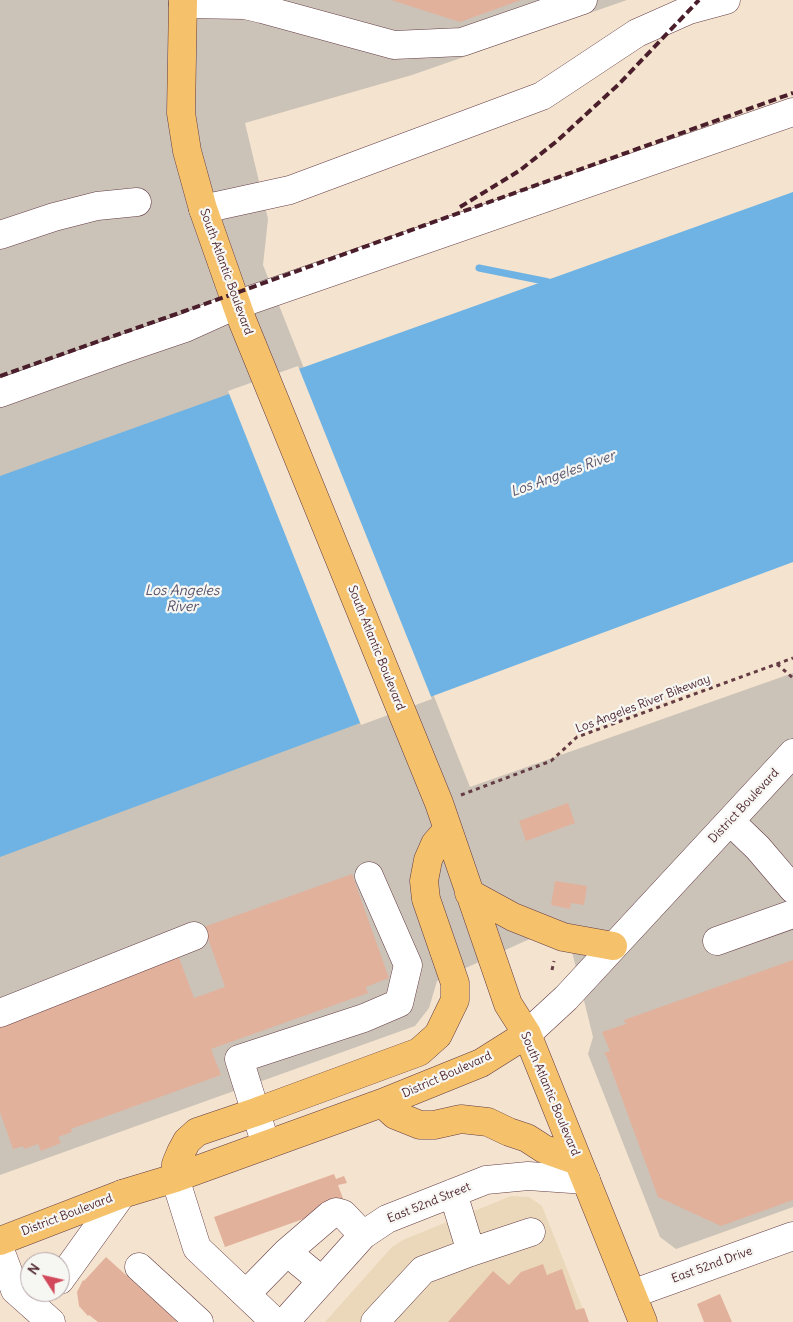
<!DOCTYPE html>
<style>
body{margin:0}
#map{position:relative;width:793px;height:1322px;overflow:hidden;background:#f4e3ce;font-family:Delius,sans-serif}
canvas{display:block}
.north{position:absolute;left:20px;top:1252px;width:50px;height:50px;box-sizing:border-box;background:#f6f6f2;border:1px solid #b1a0a2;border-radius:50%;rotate:305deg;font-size:14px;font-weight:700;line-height:20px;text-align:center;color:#4a1f2b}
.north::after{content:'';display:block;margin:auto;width:18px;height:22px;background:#d1495b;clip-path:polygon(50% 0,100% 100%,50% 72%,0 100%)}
</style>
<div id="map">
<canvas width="793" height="1322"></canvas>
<div class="north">N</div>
</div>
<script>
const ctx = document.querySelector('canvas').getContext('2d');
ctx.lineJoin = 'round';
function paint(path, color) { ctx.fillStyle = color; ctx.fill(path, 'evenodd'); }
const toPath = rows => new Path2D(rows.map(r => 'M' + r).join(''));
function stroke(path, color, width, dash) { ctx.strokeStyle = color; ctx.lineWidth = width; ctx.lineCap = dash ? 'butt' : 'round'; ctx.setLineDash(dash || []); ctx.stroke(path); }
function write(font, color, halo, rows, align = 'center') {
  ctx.font = font + ' Delius,sans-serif'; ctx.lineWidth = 4.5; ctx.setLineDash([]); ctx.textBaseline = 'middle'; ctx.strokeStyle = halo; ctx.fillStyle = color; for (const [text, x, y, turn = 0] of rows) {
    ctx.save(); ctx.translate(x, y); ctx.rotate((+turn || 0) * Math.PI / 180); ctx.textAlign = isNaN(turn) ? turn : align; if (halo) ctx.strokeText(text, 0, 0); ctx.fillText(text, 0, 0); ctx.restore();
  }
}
paint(toPath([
 [511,1196,529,1197,542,1206,588,1322,325,1322,392,1247,403,1240]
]), '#ebd8ba');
paint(toPath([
 [0,0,627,0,412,75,245,123,268,219,263,265,470,787,793,673,793,1207,676,1249,660,1237,588,1054,593,1037,565,923,437,981,429,1008,415,1026,0,1175]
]), '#cbc3b8');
paint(toPath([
 [793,192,793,562,0,857,0,476]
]), '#6eb3e4');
paint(toPath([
 [298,366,432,699,361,725,228,391]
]), '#f4e3ce');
stroke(toPath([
 [479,268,544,281,552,283]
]), '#6eb3e4', 7);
paint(toPath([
 [391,0,521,0,460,22],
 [568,803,575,823,526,841,519,821],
 [352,874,389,978,366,987,368,993,211,1049,221,1075,71,1129,72,1132,58,1137,61,1143,41,1151,38,1144,24,1149,23,1146,13,1149,0,1112,0,1019,178,955,194,998,225,987,204,927],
 [555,881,587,886,584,905,571,903,570,909,551,905],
 [793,960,793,1200,721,1226,658,1197,606,1055,605,1055,604,1053,610,1051,602,1032,626,1024,626,1022,624,1022,624,1020],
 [334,1174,336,1179,344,1176,347,1183,338,1185,345,1204,225,1247,214,1217],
 [106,1257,177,1321,176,1322,98,1322,89,1315,88,1316,79,1306,77,1292,83,1280,84,1281],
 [543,1264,547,1275,562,1269,576,1310,584,1308,589,1322,448,1322,493,1271,509,1285,521,1272],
 [720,1294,732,1322,704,1322,697,1304]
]), '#e2b19c');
const minor = toPath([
 [183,4,245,5,262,9,394,45,462,42,583,0],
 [203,209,290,190,542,96,637,33,689,10,726,0],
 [0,235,54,217,97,206,137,202],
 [0,393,123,349,185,328,236,305,793,112],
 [730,821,758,848,793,889],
 [717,941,793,914],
 [0,1013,194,936],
 [527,1034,566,998,793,753],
 [266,1145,239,1059,364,1018,399,1003,408,965,369,876],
 [175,1178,197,1248,275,1322],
 [453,1193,471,1252,531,1232],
 [0,1250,15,1290,51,1322],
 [287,1252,330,1215,336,1212,343,1214,363,1235],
 [139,1267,199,1322],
 [60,1280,122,1194],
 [246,1294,287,1252,322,1281],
 [632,1294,793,1236],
 [285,1322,363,1235,387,1219,486,1180,528,1176,586,1180],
 [375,1322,423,1270,471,1252]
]);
const major = toPath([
 [183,0,181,113,187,151,203,209,242,320,439,803,508,1004,527,1034,643,1322],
 [469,893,513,917,563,937,613,946],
 [382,1103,395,1115,420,1125,434,1125,461,1119,488,1122,509,1132,527,1138,544,1149,578,1161],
 [175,1178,176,1164,181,1152,187,1141,197,1132,256,1112,419,1052,438,1035,455,1000,455,983,426,899,424,881,428,860,435,844,448,829],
 [0,1241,122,1194,175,1178,382,1103,481,1063,527,1034]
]);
stroke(minor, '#643c43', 29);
stroke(major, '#643c43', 29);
stroke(toPath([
 [777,664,793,678],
 [461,795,551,761,577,737,793,658],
 [552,970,554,961]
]), '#643c43', 3, [4, 4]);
stroke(minor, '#fff', 28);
stroke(major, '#f5c16b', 28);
stroke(toPath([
 [460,207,519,171,557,141,619,84,699,0],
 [0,376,233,294,793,93]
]), '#4a1f2b', 4, [8, 4]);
write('12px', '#4a1f2b', '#f6f6f2', [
 ["South Atlantic Boulevard",226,272,70],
 ["South Atlantic Boulevard",376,648,68],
 ["Los Angeles River Bikeway",643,704,-21],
 ["District Boulevard",744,806,-47],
 ["District Boulevard",447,1075,-24],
 ["South Atlantic Boulevard",550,1094,67],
 ["East 52nd Street",429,1203,-22],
 ["District Boulevard",67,1215,-21],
 ["East 52nd Drive",712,1265,-20]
]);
write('italic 14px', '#57536c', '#f6f6f2', [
 ["Los Angeles River",563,474,-20],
 ["Los Angeles",182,591],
 ["River",182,607]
]);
</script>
